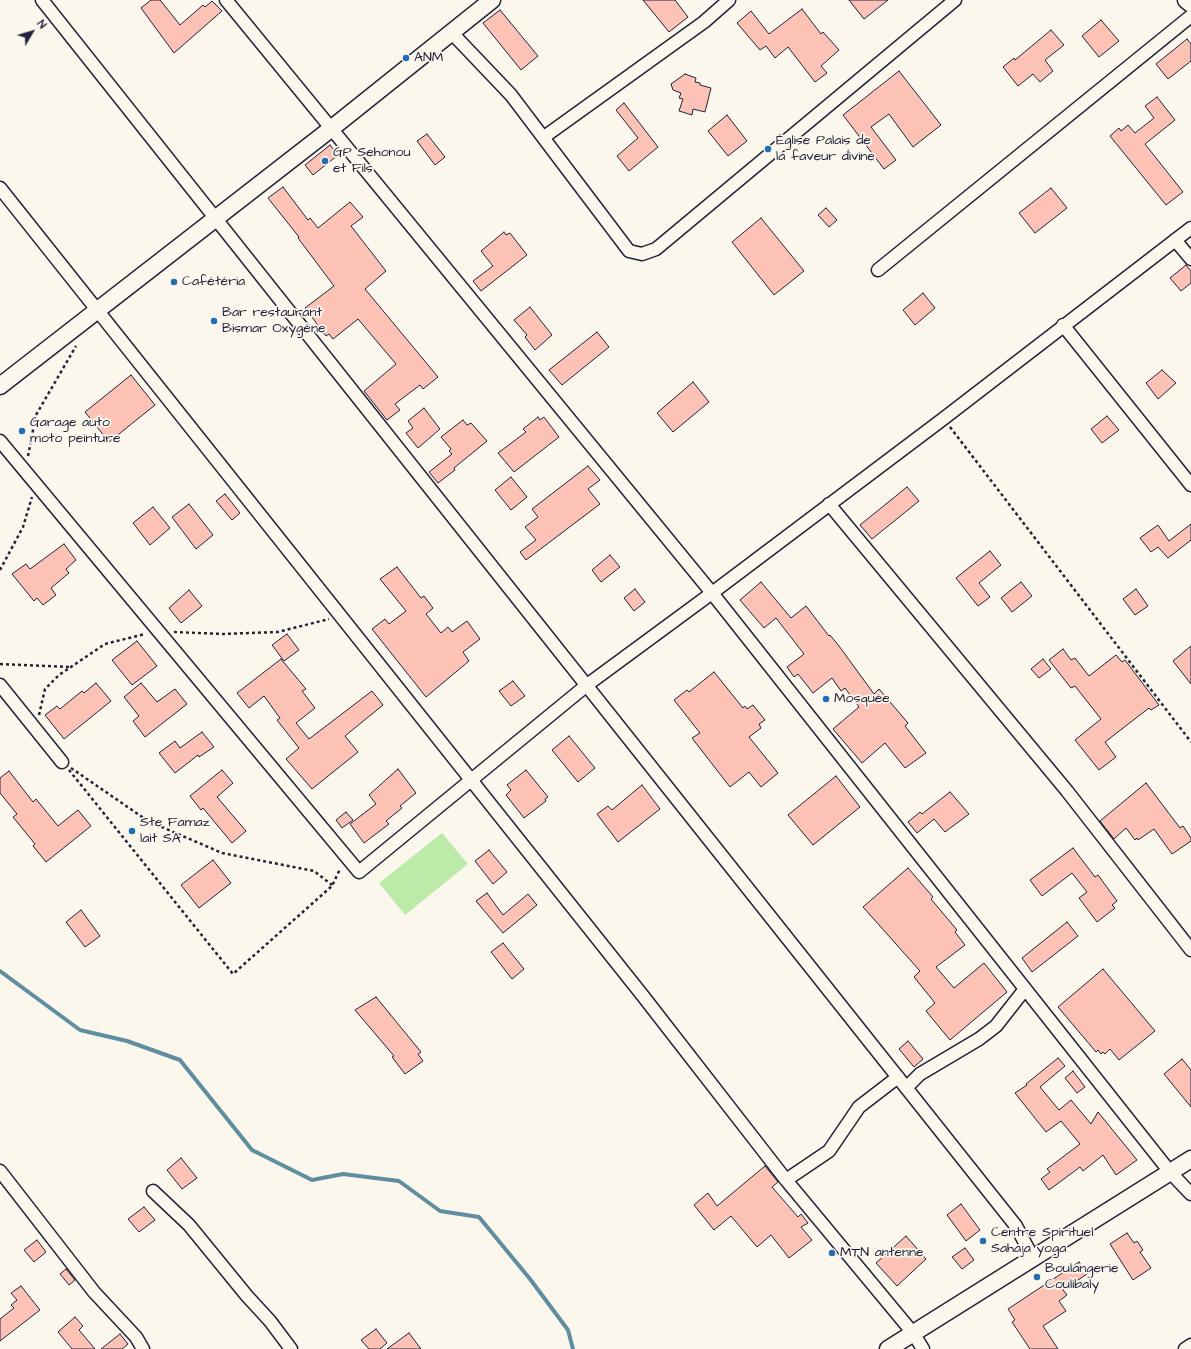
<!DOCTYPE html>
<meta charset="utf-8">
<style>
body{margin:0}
#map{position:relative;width:1191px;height:1349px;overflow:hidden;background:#fbf7ec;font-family:"Architects Daughter",sans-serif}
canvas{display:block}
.north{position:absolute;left:12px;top:12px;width:40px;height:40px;-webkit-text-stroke:3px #fbf7ec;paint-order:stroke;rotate:52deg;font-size:11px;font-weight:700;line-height:16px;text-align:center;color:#22223b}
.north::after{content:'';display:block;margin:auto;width:14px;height:18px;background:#22223b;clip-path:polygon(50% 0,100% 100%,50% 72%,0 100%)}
</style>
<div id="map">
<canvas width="1191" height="1349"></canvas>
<div class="north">N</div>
</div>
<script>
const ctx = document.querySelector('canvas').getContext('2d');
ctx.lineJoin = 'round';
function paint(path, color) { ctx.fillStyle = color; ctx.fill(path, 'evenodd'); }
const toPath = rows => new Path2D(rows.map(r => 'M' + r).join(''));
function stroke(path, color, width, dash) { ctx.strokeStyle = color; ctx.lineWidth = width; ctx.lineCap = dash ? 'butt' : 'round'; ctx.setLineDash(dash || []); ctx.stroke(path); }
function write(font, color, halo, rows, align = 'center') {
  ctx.font = font + ' "Architects Daughter",sans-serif'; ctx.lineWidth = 3.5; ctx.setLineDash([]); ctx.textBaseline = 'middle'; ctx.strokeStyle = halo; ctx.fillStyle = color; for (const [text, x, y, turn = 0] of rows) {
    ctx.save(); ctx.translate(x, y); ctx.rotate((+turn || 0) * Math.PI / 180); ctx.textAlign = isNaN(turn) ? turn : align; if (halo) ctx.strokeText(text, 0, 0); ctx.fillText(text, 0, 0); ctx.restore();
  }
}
paint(toPath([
 [442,833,468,864,405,915,379,883]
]), '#bbeaa9');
stroke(toPath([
 [0,971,80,1030,127,1041,180,1060,252,1150,312,1180,343,1174,399,1181,440,1211,479,1217,530,1279,568,1330,573,1349]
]), '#5f8ea0', 4);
const building = toPath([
 [151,0,160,0,180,25,203,5,205,7,212,1,222,11,174,53,141,8,151,0],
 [643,0,675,0,688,17,669,32,643,0],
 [849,0,888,0,864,19,849,0],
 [802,9,821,34,823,32,839,50,821,66,827,73,815,82,788,47,775,58,766,46,760,50,737,23,751,11,769,34,802,9],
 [500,10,538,56,521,70,483,23,500,10],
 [1101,20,1119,41,1099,57,1082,36,1101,20],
 [1051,30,1064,45,1045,60,1053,71,1040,82,1033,74,1018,86,1003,67,1014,58,1015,60,1051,30],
 [1187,39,1191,44,1191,61,1168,79,1156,64,1187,39],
 [899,71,941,125,913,147,889,114,871,127,896,160,884,169,843,115,899,71],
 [685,74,696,78,695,82,700,83,700,85,711,88,705,112,693,109,692,115,679,111,683,99,679,98,681,93,673,90,671,84,685,74],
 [1157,97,1175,120,1145,144,1183,192,1166,205,1110,136,1119,128,1121,131,1128,125,1135,133,1154,118,1145,106,1157,97],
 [624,103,658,147,629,171,617,156,638,138,616,110,624,103],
 [727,115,747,141,728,156,708,131,727,115],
 [427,134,445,157,435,165,417,141,427,134],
 [330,145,338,155,313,175,305,165,330,145],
 [283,187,308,220,310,218,318,228,350,202,363,217,351,226,386,271,365,289,438,377,423,389,420,385,395,404,400,410,387,420,364,391,396,364,358,319,333,339,329,334,326,336,305,308,334,286,298,238,299,237,268,198,283,187],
 [1051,188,1067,208,1035,233,1019,213,1051,188],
 [826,208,837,220,829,227,818,215,826,208],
 [761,218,804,271,774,295,732,242,761,218],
 [504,232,506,235,510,233,527,255,481,291,473,281,493,266,481,251,504,232],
 [1186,265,1191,271,1191,283,1181,291,1170,278,1186,265],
 [923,293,935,308,915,325,903,310,923,293],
 [530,307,552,335,535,350,525,337,527,335,514,320,530,307],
 [597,332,609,347,562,385,549,370,597,332],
 [1162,370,1176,383,1158,399,1146,383,1162,370],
 [131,375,155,405,109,442,85,412,131,375],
 [693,382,709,402,673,432,657,413,693,382],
 [424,408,440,429,418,448,406,433,413,428,408,421,424,408],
 [1107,416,1119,430,1102,443,1091,429,1107,416],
 [538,417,540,420,544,417,559,437,514,472,498,453,526,432,523,429,538,417],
 [463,420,467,425,471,423,487,441,454,468,455,470,438,483,429,472,452,454,449,451,451,449,441,437,463,420],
 [588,466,600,480,588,489,600,504,526,560,520,552,536,540,525,527,538,517,532,509,588,466],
 [511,477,527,497,511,510,495,490,511,477],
 [907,487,919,501,872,539,860,525,907,487],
 [225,494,240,513,232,520,216,501,225,494],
 [189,504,213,535,196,549,172,517,189,504],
 [153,507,170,528,150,545,133,523,153,507],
 [1191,524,1191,540,1168,558,1158,547,1151,552,1140,538,1158,525,1169,541,1191,524],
 [64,544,76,560,66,569,69,573,51,588,56,595,43,605,37,598,34,601,12,574,26,564,30,569,64,544],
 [990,551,1001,565,979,583,990,597,978,606,956,578,990,551],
 [610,555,620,567,601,582,592,570,610,555],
 [397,567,421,598,424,596,433,608,426,614,441,633,448,627,452,632,467,621,480,639,463,652,469,661,426,697,372,629,385,619,389,624,406,611,380,579,397,567],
 [761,582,791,618,806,606,829,636,830,635,839,646,874,694,879,689,908,723,905,726,926,753,905,768,885,743,862,763,833,729,859,707,845,688,841,691,832,678,813,693,798,674,794,677,787,667,804,654,776,618,764,628,740,600,761,582],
 [1021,582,1032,596,1012,612,1001,598,1021,582],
 [635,589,645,602,634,611,624,598,635,589],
 [1136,589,1148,606,1135,615,1123,599,1136,589],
 [189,590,202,606,181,623,169,608,189,590],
 [287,634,299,650,284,661,272,645,287,634],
 [137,641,157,666,132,685,112,660,137,641],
 [1191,646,1191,684,1173,661,1191,646],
 [1063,649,1071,660,1075,658,1089,676,1116,655,1122,662,1125,660,1159,705,1151,710,1149,708,1105,742,1116,757,1099,770,1075,740,1101,719,1075,686,1071,688,1049,660,1063,649],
 [281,659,306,689,302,691,315,708,296,723,309,739,372,691,383,705,345,736,358,752,312,789,286,759,299,748,277,720,280,718,264,696,249,708,237,693,281,659],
 [1043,659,1051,669,1039,678,1031,669,1043,659],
 [714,672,743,708,745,706,747,709,753,705,765,720,759,724,761,728,749,737,778,773,761,787,749,772,730,787,692,738,700,733,674,700,687,690,689,692,714,672],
 [513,681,525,696,511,706,499,691,513,681],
 [96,683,111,701,64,739,45,715,57,706,60,709,82,691,84,693,96,683],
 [141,683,157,702,175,689,187,704,145,737,133,721,139,716,124,697,141,683],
 [202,732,214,747,199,757,198,755,175,773,159,753,175,741,180,748,202,732],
 [569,736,595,768,578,782,552,750,569,736],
 [398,769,416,793,400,806,402,808,386,821,389,824,364,843,350,824,376,804,369,795,398,769],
 [222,770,233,783,217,797,246,831,232,843,203,808,201,810,190,796,222,770],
 [526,770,548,797,545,799,546,801,524,818,506,795,511,790,507,785,526,770],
 [9,771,33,802,36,799,58,826,78,810,91,826,46,862,33,846,35,844,13,817,17,814,0,793,0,778,9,771],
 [836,776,860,807,813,845,788,815,836,776],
 [1146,783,1180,828,1183,826,1191,838,1191,841,1172,854,1154,829,1138,840,1137,838,1135,840,1126,828,1114,839,1100,821,1146,783],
 [642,785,660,809,618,842,597,814,608,806,612,810,642,785],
 [950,792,969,814,945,832,934,819,917,833,908,822,920,812,922,814,950,792],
 [346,812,353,820,342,828,336,820,346,812],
 [1073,848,1095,877,1098,875,1117,901,1112,905,1115,908,1097,922,1079,898,1087,892,1072,873,1042,896,1030,880,1073,848],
 [489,850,507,872,493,884,475,861,489,850],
 [213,860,231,883,199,908,181,885,213,860],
 [908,868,933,897,931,899,957,930,955,932,965,945,936,967,954,988,984,963,1007,992,950,1040,926,1011,935,1003,914,977,920,971,863,907,908,868],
 [487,893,503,915,528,894,537,905,503,933,476,901,487,893],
 [81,910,100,936,85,947,66,922,81,910],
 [1067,922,1078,936,1032,972,1022,958,1067,922],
 [503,943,524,969,512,979,491,952,503,943],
 [1103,969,1155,1031,1119,1060,1110,1049,1105,1054,1103,1052,1101,1054,1098,1050,1096,1052,1058,1007,1103,969],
 [376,997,421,1052,418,1054,423,1061,405,1074,392,1057,394,1056,355,1010,376,997],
 [908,1041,923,1059,914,1067,899,1049,908,1041],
 [1058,1058,1065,1066,1040,1087,1059,1110,1071,1100,1091,1124,1098,1112,1137,1160,1116,1175,1103,1155,1083,1171,1080,1167,1049,1190,1041,1179,1050,1172,1047,1169,1080,1144,1061,1121,1046,1132,1015,1093,1027,1085,1026,1084,1058,1058],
 [1182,1059,1191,1070,1191,1107,1164,1074,1182,1059],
 [1073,1071,1085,1087,1077,1093,1065,1078,1073,1071],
 [181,1158,197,1178,182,1189,167,1170,181,1158],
 [765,1166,778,1182,772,1187,798,1217,801,1214,808,1223,801,1227,812,1240,789,1258,771,1235,757,1247,731,1216,714,1230,694,1205,708,1193,717,1206,765,1166],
 [961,1204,980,1230,966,1241,947,1215,961,1204],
 [144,1207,155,1220,139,1232,128,1219,144,1207],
 [1127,1233,1134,1243,1137,1241,1143,1250,1140,1252,1151,1268,1133,1280,1110,1244,1127,1233],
 [906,1236,926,1259,897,1286,876,1263,906,1236],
 [37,1240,46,1252,34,1262,24,1250,37,1240],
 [965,1248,974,1260,962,1269,952,1257,965,1248],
 [1079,1262,1087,1274,1063,1290,1067,1295,1059,1301,1066,1311,1043,1326,1058,1349,1030,1349,1012,1322,1015,1320,1008,1309,1079,1262],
 [66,1269,75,1280,69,1285,60,1274,66,1269],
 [21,1286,40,1310,0,1341,0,1319,14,1308,11,1305,17,1300,11,1293,21,1286],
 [75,1317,83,1326,79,1330,95,1349,72,1349,58,1332,75,1317],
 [376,1329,387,1343,380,1349,369,1349,361,1340,376,1329],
 [409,1333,421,1349,387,1349,409,1333],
 [120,1334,128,1344,122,1349,101,1349,120,1334]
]);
paint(building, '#fdc2b6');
stroke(building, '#22223b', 1);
const minor = toPath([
 [42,0,1016,1226,1033,1258],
 [226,0,712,593,943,419,1191,228],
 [451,32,511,95,629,251,642,254,656,249,955,0],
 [544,137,704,22,729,0],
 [0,188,643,996,786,1180,829,1151,859,1107,898,1077],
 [1175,240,1191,259],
 [878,270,1191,16],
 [1063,325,1191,485],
 [0,441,359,872,587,685,712,593,1170,1172,1191,1194],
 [829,504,1067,791,1191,950],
 [0,685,62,762],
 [906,1088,920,1074,979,1039,996,1026,1025,989],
 [0,1171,94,1292,136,1337,143,1349],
 [786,1180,913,1333,923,1349],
 [153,1191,189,1225,247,1296,270,1321,291,1349],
 [1185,1349,1191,1345]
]);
const tertiary = toPath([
 [1186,0,1191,4],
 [0,386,332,128,492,0],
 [888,1349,1191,1159]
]);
stroke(minor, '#22223b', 15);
stroke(tertiary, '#22223b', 19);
stroke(toPath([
 [950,427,1191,742],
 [28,456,36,415,76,346],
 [0,570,23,527,32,497],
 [174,632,222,634,278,632,329,619],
 [0,664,71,667],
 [39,715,45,689,59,675,105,644,145,634],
 [71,768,148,821,222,853,314,871,332,885],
 [69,770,233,974,332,886,340,869]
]), '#22223b', 2.5, [3, 3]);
stroke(minor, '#fbf7ec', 12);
stroke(tertiary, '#fbf7ec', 16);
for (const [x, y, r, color] of [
 [406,58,4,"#1f6fb2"],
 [768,149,4,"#1f6fb2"],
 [325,161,4,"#1f6fb2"],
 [174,282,4,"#1f6fb2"],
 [214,321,4,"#1f6fb2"],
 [22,431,4,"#1f6fb2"],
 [826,699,4,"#1f6fb2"],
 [132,831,4,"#1f6fb2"],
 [983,1241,4,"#1f6fb2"],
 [832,1253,4,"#1f6fb2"],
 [1037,1277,4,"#1f6fb2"]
]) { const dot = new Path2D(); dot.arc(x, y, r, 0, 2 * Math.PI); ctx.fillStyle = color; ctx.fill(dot); stroke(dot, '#fbf7ec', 1.5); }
write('14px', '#22223b', '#fbf7ec', [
 ["ANM",414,58],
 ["Église Palais de",776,141],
 ["la faveur divine",776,157],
 ["GP Sehonou",333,153],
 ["et Fils",333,169],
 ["Cafétéria",182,282],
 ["Bar restaurant",222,313],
 ["Bismar Oxygène",222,329],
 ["Garage auto",30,423],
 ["moto peinture",30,439],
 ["Mosquée",834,699],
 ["Ste Famaz",140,823],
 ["lait SA",140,839],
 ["Centre Spirituel",991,1233],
 ["Sahaja yoga",991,1249],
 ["MTN antenne",840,1253],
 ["Boulangerie",1045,1269],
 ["Coulibaly",1045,1285]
], 'left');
</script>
